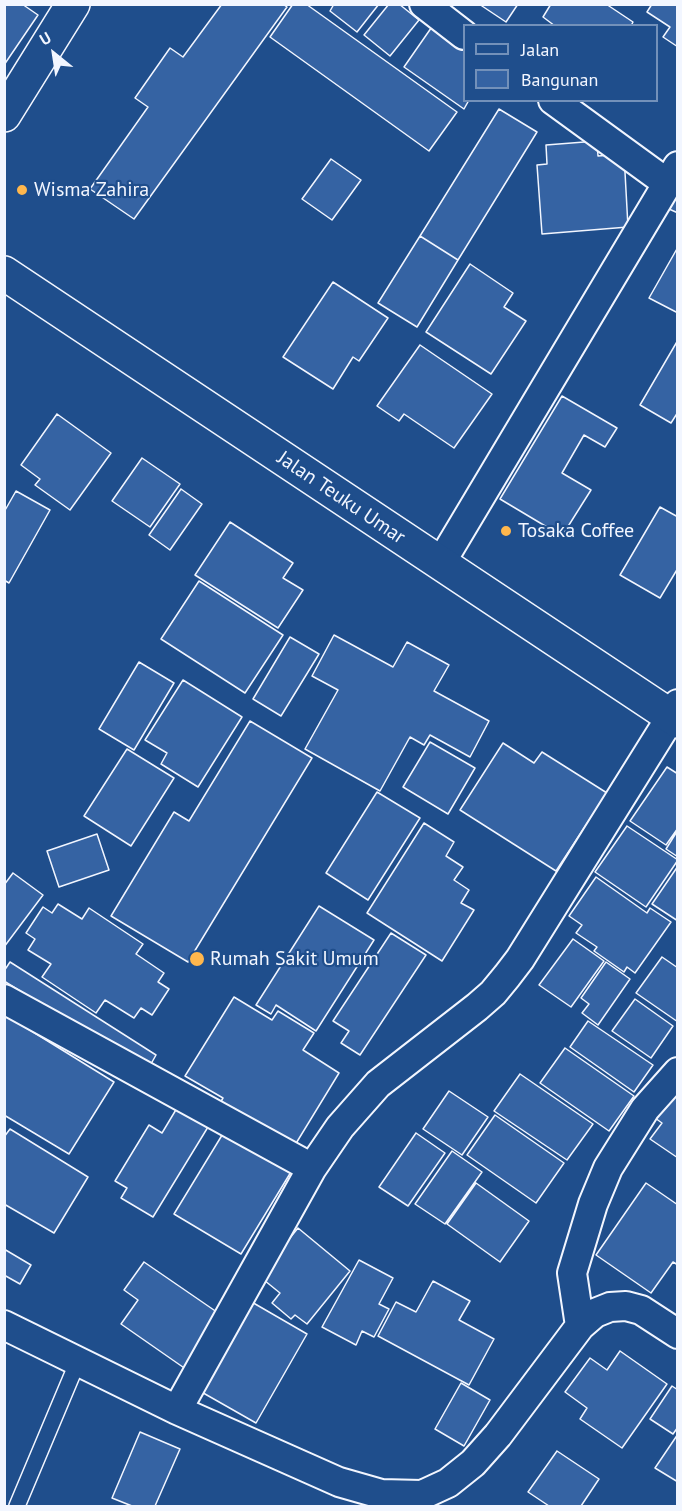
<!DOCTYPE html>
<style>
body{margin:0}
#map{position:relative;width:682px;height:1511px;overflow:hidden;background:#1f4e8c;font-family:"PT Sans",sans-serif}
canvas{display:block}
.frame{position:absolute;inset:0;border:6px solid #f2f6ff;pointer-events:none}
.legend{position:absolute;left:463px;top:24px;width:195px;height:78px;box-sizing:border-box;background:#1f4e8c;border:2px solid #7391ba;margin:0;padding:8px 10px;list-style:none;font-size:18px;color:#f2f6ff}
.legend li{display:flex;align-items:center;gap:12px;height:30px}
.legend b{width:30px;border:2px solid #7391ba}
.north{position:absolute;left:24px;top:24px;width:60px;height:60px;-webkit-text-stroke:4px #1f4e8c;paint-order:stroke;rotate:330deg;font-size:16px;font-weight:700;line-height:24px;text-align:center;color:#f2f6ff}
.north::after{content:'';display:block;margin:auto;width:21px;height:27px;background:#f2f6ff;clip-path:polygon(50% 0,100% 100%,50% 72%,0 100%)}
</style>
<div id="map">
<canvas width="682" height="1511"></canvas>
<div class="frame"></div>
<ul class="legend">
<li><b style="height:8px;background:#1f4e8c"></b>Jalan</li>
<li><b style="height:16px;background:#3563a3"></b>Bangunan</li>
</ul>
<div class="north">U</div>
</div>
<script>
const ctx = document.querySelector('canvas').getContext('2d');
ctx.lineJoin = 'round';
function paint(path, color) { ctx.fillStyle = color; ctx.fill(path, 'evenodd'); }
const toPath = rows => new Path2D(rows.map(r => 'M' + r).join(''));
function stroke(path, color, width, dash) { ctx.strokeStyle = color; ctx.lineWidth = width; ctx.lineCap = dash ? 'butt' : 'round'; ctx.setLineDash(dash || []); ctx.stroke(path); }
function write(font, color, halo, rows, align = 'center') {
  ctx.font = font + ' "PT Sans",sans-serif'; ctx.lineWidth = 4.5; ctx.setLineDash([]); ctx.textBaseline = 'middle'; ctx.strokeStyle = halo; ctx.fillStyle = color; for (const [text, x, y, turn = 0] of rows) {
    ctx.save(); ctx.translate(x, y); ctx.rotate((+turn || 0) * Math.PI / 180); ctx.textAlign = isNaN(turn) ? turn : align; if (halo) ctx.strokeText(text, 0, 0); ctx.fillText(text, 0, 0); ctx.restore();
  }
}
const building = toPath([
 [4,4,22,4,38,15,4,65,4,4],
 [222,4,283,4,287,7,134,219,90,189,148,107,135,98,170,48,183,57,222,4],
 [293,4,306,4,457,112,429,151,270,37,293,4],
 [334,4,379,4,357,32,330,11,334,4],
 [389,4,399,4,419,20,390,56,364,35,389,4],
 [479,4,518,4,506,22,479,4],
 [551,4,606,4,633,22,631,26,555,26,543,17,551,4],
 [652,4,678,4,678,47,663,37,670,27,647,12,652,4],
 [436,21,464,41,464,100,469,100,464,109,404,67,436,21],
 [499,109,537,132,458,260,420,236,499,109],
 [597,141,598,156,624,154,628,227,542,234,537,165,547,164,546,145,597,141],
 [331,159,361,180,332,220,302,199,331,159],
 [678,194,678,213,669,209,678,194],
 [420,236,458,260,417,327,378,303,420,236],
 [678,247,678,313,649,298,678,247],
 [470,264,513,293,504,307,526,321,491,374,426,332,470,264],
 [333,282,388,318,359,361,353,357,333,389,283,357,333,282],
 [678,340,678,412,671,423,640,405,678,340],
 [420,345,492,394,454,448,404,414,399,421,377,406,420,345],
 [562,396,617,428,605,447,584,435,562,473,591,490,562,536,500,499,562,396],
 [57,414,111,453,70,510,35,485,40,479,21,465,57,414],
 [142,458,180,484,150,527,112,501,142,458],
 [181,489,202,504,170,550,149,535,181,489],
 [16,491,50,510,9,583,4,580,4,512,16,491],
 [660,507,678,517,678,568,660,598,620,575,660,507],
 [230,522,293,563,283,578,303,590,278,628,195,575,230,522],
 [199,581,283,635,245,693,161,639,199,581],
 [334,635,393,667,407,642,449,665,434,691,489,721,470,757,430,735,424,745,410,737,380,791,305,749,338,690,312,676,334,635],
 [290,637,319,654,281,716,253,699,290,637],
 [139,662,174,683,134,750,99,729,139,662],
 [183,680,242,717,198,787,161,764,167,753,145,740,183,680],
 [250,721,312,758,188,962,111,916,174,812,189,821,250,721],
 [430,742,475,768,448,814,403,787,430,742],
 [503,743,534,763,542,752,607,793,556,871,460,810,503,743],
 [127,749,174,778,131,846,84,816,127,749],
 [667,767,678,774,678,828,666,845,630,821,667,767],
 [377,792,420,818,368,900,326,873,377,792],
 [424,823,454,842,446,856,463,867,454,880,469,890,461,903,474,910,442,961,367,913,424,823],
 [627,826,678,860,646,907,595,872,627,826],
 [676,833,678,834,678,857,666,849,676,833],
 [97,834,109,870,59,887,47,851,97,834],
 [678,866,678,921,652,904,678,866],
 [13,873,43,895,4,947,4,885,13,873],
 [596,877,647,913,650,908,671,922,635,973,627,967,624,972,594,951,597,947,576,933,582,925,569,916,596,877],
 [58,904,82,919,89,908,143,944,136,954,164,973,158,982,169,989,152,1015,141,1008,134,1018,105,1000,96,1013,42,977,51,964,28,950,35,939,26,933,43,907,52,913,58,904],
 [319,906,374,940,316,1031,276,1005,271,1014,256,1005,319,906],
 [391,933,426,955,360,1055,341,1043,349,1031,333,1021,391,933],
 [573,939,604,961,571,1007,539,985,573,939],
 [662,957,678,968,678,1022,636,993,662,957],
 [10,962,156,1055,147,1071,4,981,4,971,10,962],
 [606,962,630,979,598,1025,582,1013,589,1004,581,998,606,962],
 [234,997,272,1020,278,1011,314,1033,303,1050,339,1073,295,1145,216,1110,223,1098,185,1076,234,997],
 [635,999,673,1026,651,1058,612,1031,635,999],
 [4,1014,114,1082,69,1154,4,1115,4,1014],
 [588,1021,653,1065,634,1092,570,1047,588,1021],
 [565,1048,634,1096,609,1131,540,1083,565,1048],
 [520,1074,593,1124,567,1160,494,1111,520,1074],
 [449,1091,488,1117,462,1155,423,1129,449,1091],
 [678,1092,678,1158,650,1139,662,1123,655,1118,678,1092],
 [177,1108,208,1127,153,1217,121,1198,127,1188,115,1181,149,1125,162,1133,177,1108],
 [495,1115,564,1163,536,1203,467,1155,495,1115],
 [227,1127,294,1167,241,1254,174,1214,227,1127],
 [10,1129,88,1177,54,1233,4,1204,4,1137,10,1129],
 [416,1133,445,1153,408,1206,379,1187,416,1133],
 [452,1151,482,1172,445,1224,415,1204,452,1151],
 [476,1183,529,1221,500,1262,447,1224,476,1183],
 [646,1183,678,1205,678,1265,673,1262,651,1293,596,1255,646,1183],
 [298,1228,350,1271,307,1324,295,1315,291,1319,272,1303,280,1293,259,1276,298,1228],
 [4,1249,31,1265,20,1284,4,1275,4,1249],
 [359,1260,393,1278,379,1304,389,1309,374,1337,362,1331,356,1345,322,1327,359,1260],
 [144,1262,227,1319,190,1372,121,1324,138,1300,124,1290,144,1262],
 [433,1281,470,1301,459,1320,494,1339,469,1385,378,1336,396,1302,416,1312,433,1281],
 [250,1301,307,1334,256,1423,198,1390,250,1301],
 [620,1351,667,1384,622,1448,580,1419,587,1408,565,1392,590,1358,607,1370,620,1351],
 [461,1383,490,1400,464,1446,435,1429,461,1383],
 [672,1386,678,1390,678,1427,673,1434,650,1419,672,1386],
 [140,1432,180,1449,155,1506,132,1506,112,1498,140,1432],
 [678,1434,678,1482,655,1468,678,1434],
 [557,1451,599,1479,581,1506,549,1506,528,1492,557,1451]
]);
paint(building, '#3563a3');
stroke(building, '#f2f6ff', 1.5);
const service = toPath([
 [17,1506,78,1361]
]);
const minor = toPath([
 [424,4,464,35],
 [553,100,667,183],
 [440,564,678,166],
 [4,999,312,1168],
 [4,1325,177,1410,339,1482,381,1494,422,1495,448,1483,473,1463,498,1435,580,1326,595,1313,610,1307,626,1306,641,1310,678,1334],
 [580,1326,572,1273,593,1204,608,1168,645,1109,678,1072],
 [177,1410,312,1168,340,1127,378,1084,477,1007,493,993,507,976,520,959,671,717,678,704]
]);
const tertiary = toPath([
 [4,115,73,4]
]);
const secondary = toPath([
 [4,273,678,721]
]);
stroke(service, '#f2f6ff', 18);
stroke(minor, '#f2f6ff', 32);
stroke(tertiary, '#f2f6ff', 36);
stroke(secondary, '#f2f6ff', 36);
stroke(service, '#1f4e8c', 15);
stroke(minor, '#1f4e8c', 28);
stroke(tertiary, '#1f4e8c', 33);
stroke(secondary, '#1f4e8c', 33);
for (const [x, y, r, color] of [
 [22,190,6,"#ffb74d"],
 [506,531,6,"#ffb74d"],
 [197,959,8,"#ffb74d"]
]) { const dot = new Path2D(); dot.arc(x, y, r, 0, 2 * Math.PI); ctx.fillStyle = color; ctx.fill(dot); stroke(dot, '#1f4e8c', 2); }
write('20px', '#f2f6ff', '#1f4e8c', [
 ["Wisma Zahira",34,190],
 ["Tosaka Coffee",518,531],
 ["Rumah Sakit Umum",210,959]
], 'left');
write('20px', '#f2f6ff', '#1f4e8c', [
 ["Jalan Teuku Umar",341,498,34]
]);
</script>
